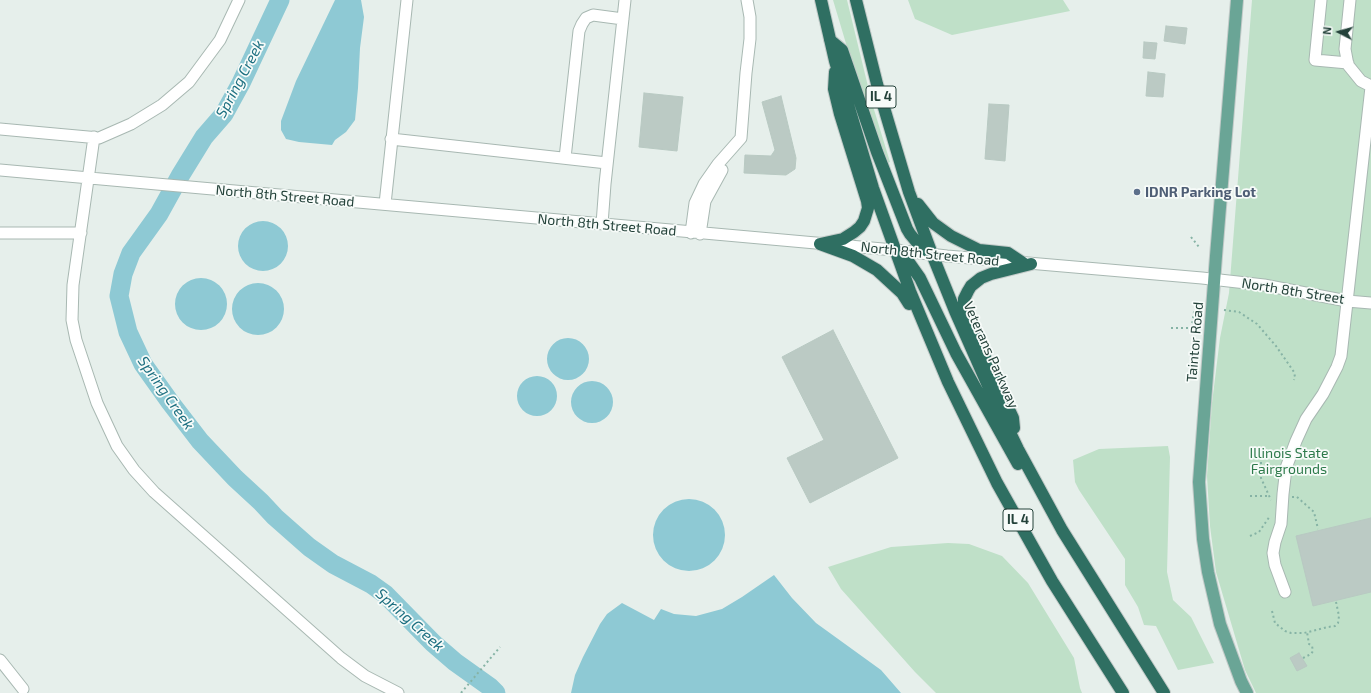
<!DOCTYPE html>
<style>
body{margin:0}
#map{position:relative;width:1371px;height:693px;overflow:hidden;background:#e6efeb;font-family:"Exo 2",sans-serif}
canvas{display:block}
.north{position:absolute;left:1319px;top:12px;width:40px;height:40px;-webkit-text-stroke:3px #f7fbf9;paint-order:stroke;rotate:276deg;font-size:11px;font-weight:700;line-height:16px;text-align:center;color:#24423a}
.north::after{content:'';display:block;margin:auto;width:14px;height:18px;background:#24423a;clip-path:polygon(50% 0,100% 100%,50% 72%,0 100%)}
</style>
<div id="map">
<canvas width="1371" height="693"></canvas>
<div class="north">N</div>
</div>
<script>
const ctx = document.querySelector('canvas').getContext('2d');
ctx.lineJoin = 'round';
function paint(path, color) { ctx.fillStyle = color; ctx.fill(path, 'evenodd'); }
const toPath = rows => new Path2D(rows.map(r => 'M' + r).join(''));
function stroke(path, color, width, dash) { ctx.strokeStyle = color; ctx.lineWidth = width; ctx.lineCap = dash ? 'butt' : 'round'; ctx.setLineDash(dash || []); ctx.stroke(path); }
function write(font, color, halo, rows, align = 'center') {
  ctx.font = font + ' "Exo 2",sans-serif'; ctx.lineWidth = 3.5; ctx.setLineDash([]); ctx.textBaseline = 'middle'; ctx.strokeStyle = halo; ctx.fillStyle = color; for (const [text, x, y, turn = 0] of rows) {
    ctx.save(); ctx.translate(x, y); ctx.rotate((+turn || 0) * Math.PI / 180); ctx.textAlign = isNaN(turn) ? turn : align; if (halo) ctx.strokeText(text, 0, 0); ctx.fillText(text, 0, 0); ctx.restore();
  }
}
paint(toPath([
 [833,0,847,0,872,103,890,162,887,163,853,67],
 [908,0,1063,0,1070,11,952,35,915,19],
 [1252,0,1371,0,1371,693,1256,693,1245,670,1216,572,1210,526,1207,476,1212,403,1220,338,1229,293],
 [1168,446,1170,457,1167,572,1173,600,1191,617,1214,663,1178,670,1156,626,1144,625,1138,607,1125,585,1125,559,1079,490,1075,482,1073,460,1099,449],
 [948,543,969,544,1002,556,1028,583,1074,658,1080,688,1082,693,936,693,915,672,841,589,828,567,891,547]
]), '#bfe0c8');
paint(toPath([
 [335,0,361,0,364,17,360,48,358,88,355,120,346,132,335,140,332,145,299,142,286,139,281,130,281,121,296,81],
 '238 246a25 25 0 1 1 50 0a25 25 0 1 1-50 0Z',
 '175 304a26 26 0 1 1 52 0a26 26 0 1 1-52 0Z',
 '232 309a26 26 0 1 1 52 0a26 26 0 1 1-52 0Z',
 '547 359a21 21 0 1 1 42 0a21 21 0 1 1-42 0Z',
 '517 396a20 20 0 1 1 40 0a20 20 0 1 1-40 0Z',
 '571 402a21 21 0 1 1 42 0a21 21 0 1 1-42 0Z',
 '653 535a36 36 0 1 1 72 0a36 36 0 1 1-72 0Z',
 [774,575,792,598,816,623,881,670,901,693,571,693,575,675,583,657,600,624,607,614,622,603,654,620,661,609,674,614,696,616,722,609,742,597]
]), '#8ec9d4');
stroke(toPath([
 [280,0,241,83,224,114,204,137,180,176,159,214,131,253,123,274,119,296,128,332,143,364,170,402,200,441,235,478,261,502,275,517,309,547,333,564,371,584,385,594,433,643,455,662,490,687,496,693]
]), '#8ec9d4', 19);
const building = toPath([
 [1166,26,1187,28,1185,44,1164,41,1166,26],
 [1144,42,1157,43,1155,59,1143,58,1144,42],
 [1148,72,1165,74,1163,97,1146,96,1148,72],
 [644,93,683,97,677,151,639,147,644,93],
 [781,96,796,158,795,169,786,175,744,173,745,155,771,156,775,150,762,102,781,96],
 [989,104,1009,105,1005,161,985,159,989,104],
 [833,330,898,458,810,503,787,458,824,440,782,357,833,330],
 [1371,518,1371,592,1313,606,1296,536,1371,518],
 [1299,653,1307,666,1297,671,1290,658,1299,653]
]);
paint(building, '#bbcac4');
stroke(building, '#b8c9c2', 1);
const minor = toPath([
 [1321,0,1315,60,1348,63],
 [1350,0,1345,49,1348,65,1361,81,1371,86],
 [0,129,99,138,131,124,162,105,189,82,220,40,239,0],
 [94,137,73,285,72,320,76,340,97,403,117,446,134,470,154,492,341,658,365,676,398,693],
 [391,139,607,163],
 [565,158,579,31,582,24,586,18,593,15,623,19],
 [0,170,894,250,947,256,1202,278,1264,285,1347,301,1371,303],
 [385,204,407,0],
 [602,224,605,184,625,0],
 [0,233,81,233],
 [691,233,695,203,704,184,718,164,741,138,746,73,750,39,750,17,747,0],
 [700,234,705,201,722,170],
 [1285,592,1275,565,1273,553,1275,542,1281,524,1283,494,1286,468,1296,441,1306,419,1323,394,1337,367,1341,356,1371,87],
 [0,660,23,689]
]);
const major = toPath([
 [1237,0,1216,256,1199,482,1203,539,1208,572,1220,624,1241,681,1247,693]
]);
const highway = toPath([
 [821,0,835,61,873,188,910,291,948,382,997,483,1052,581,1123,693],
 [856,0,877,84,909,192,932,254,955,311,994,399,1018,449,1062,530,1164,693],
 [830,40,842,50,877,152,907,229,910,234,920,246,932,254],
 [918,204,933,223,951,236,979,250,1008,253,1023,263],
 [820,244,843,239,854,232,860,227,864,221,868,208,867,201,840,114,834,89,835,72],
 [820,244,853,256,877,270,902,293,909,304],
 [894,250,908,261,920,278,956,353,1018,464],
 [1014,428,1013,418,980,347,965,310,964,304,964,299,968,291,971,286,981,278,991,274,1031,264]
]);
stroke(minor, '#a8b8b2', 13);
stroke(major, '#c2cac8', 14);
stroke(highway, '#c2cac8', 14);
stroke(toPath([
 [1191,237,1199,247],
 [1224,310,1239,312,1257,324,1276,346,1294,372,1295,377,1294,380],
 [1171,328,1191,328,1192,325,1194,312,1195,310,1200,309],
 [1261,457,1261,478,1271,500],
 [1250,496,1269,496],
 [1292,497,1297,497,1314,512,1318,529],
 [1250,536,1259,532,1270,516],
 [1272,611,1275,623,1285,631,1291,633,1304,633,1328,627,1335,626,1338,623,1339,616,1336,602],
 [1303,658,1311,654,1313,651,1312,646,1309,644,1307,632],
 [461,693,500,647]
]), '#86b3a5', 2, [2, 3]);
stroke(minor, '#fff', 11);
stroke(major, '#6aa596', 12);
stroke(highway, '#2f6f62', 12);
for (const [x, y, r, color] of [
 [1137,192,4,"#5c6f8a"]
]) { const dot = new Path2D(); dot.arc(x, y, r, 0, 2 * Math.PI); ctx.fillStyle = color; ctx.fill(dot); stroke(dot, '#f7fbf9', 1.5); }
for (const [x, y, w] of [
 [881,97,30],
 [1018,520,30]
]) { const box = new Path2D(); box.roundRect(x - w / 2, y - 11, w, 22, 3); ctx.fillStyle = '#f7fbf9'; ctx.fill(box); stroke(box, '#24423a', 1); }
write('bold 13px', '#24423a', null, [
 ["IL 4",881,97],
 ["IL 4",1018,520]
]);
write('bold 14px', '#4e5e75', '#f7fbf9', [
 ["IDNR Parking Lot",1145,192]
], 'left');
write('14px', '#24423a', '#f7fbf9', [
 ["North 8th Street Road",285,196,5],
 ["North 8th Street Road",607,225,5],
 ["North 8th Street Road",930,254,6],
 ["North 8th Street",1293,291,9],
 ["Taintor Road",1195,342,-85],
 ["Veterans Parkway",991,355,66]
]);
write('14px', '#2d7a4b', '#f7fbf9', [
 ["Illinois State",1289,453],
 ["Fairgrounds",1289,469]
]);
write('italic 15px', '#1c6f80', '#f7fbf9', [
 ["Spring Creek",240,79,-62],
 ["Spring Creek",166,393,55],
 ["Spring Creek",410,620,42]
]);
</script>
